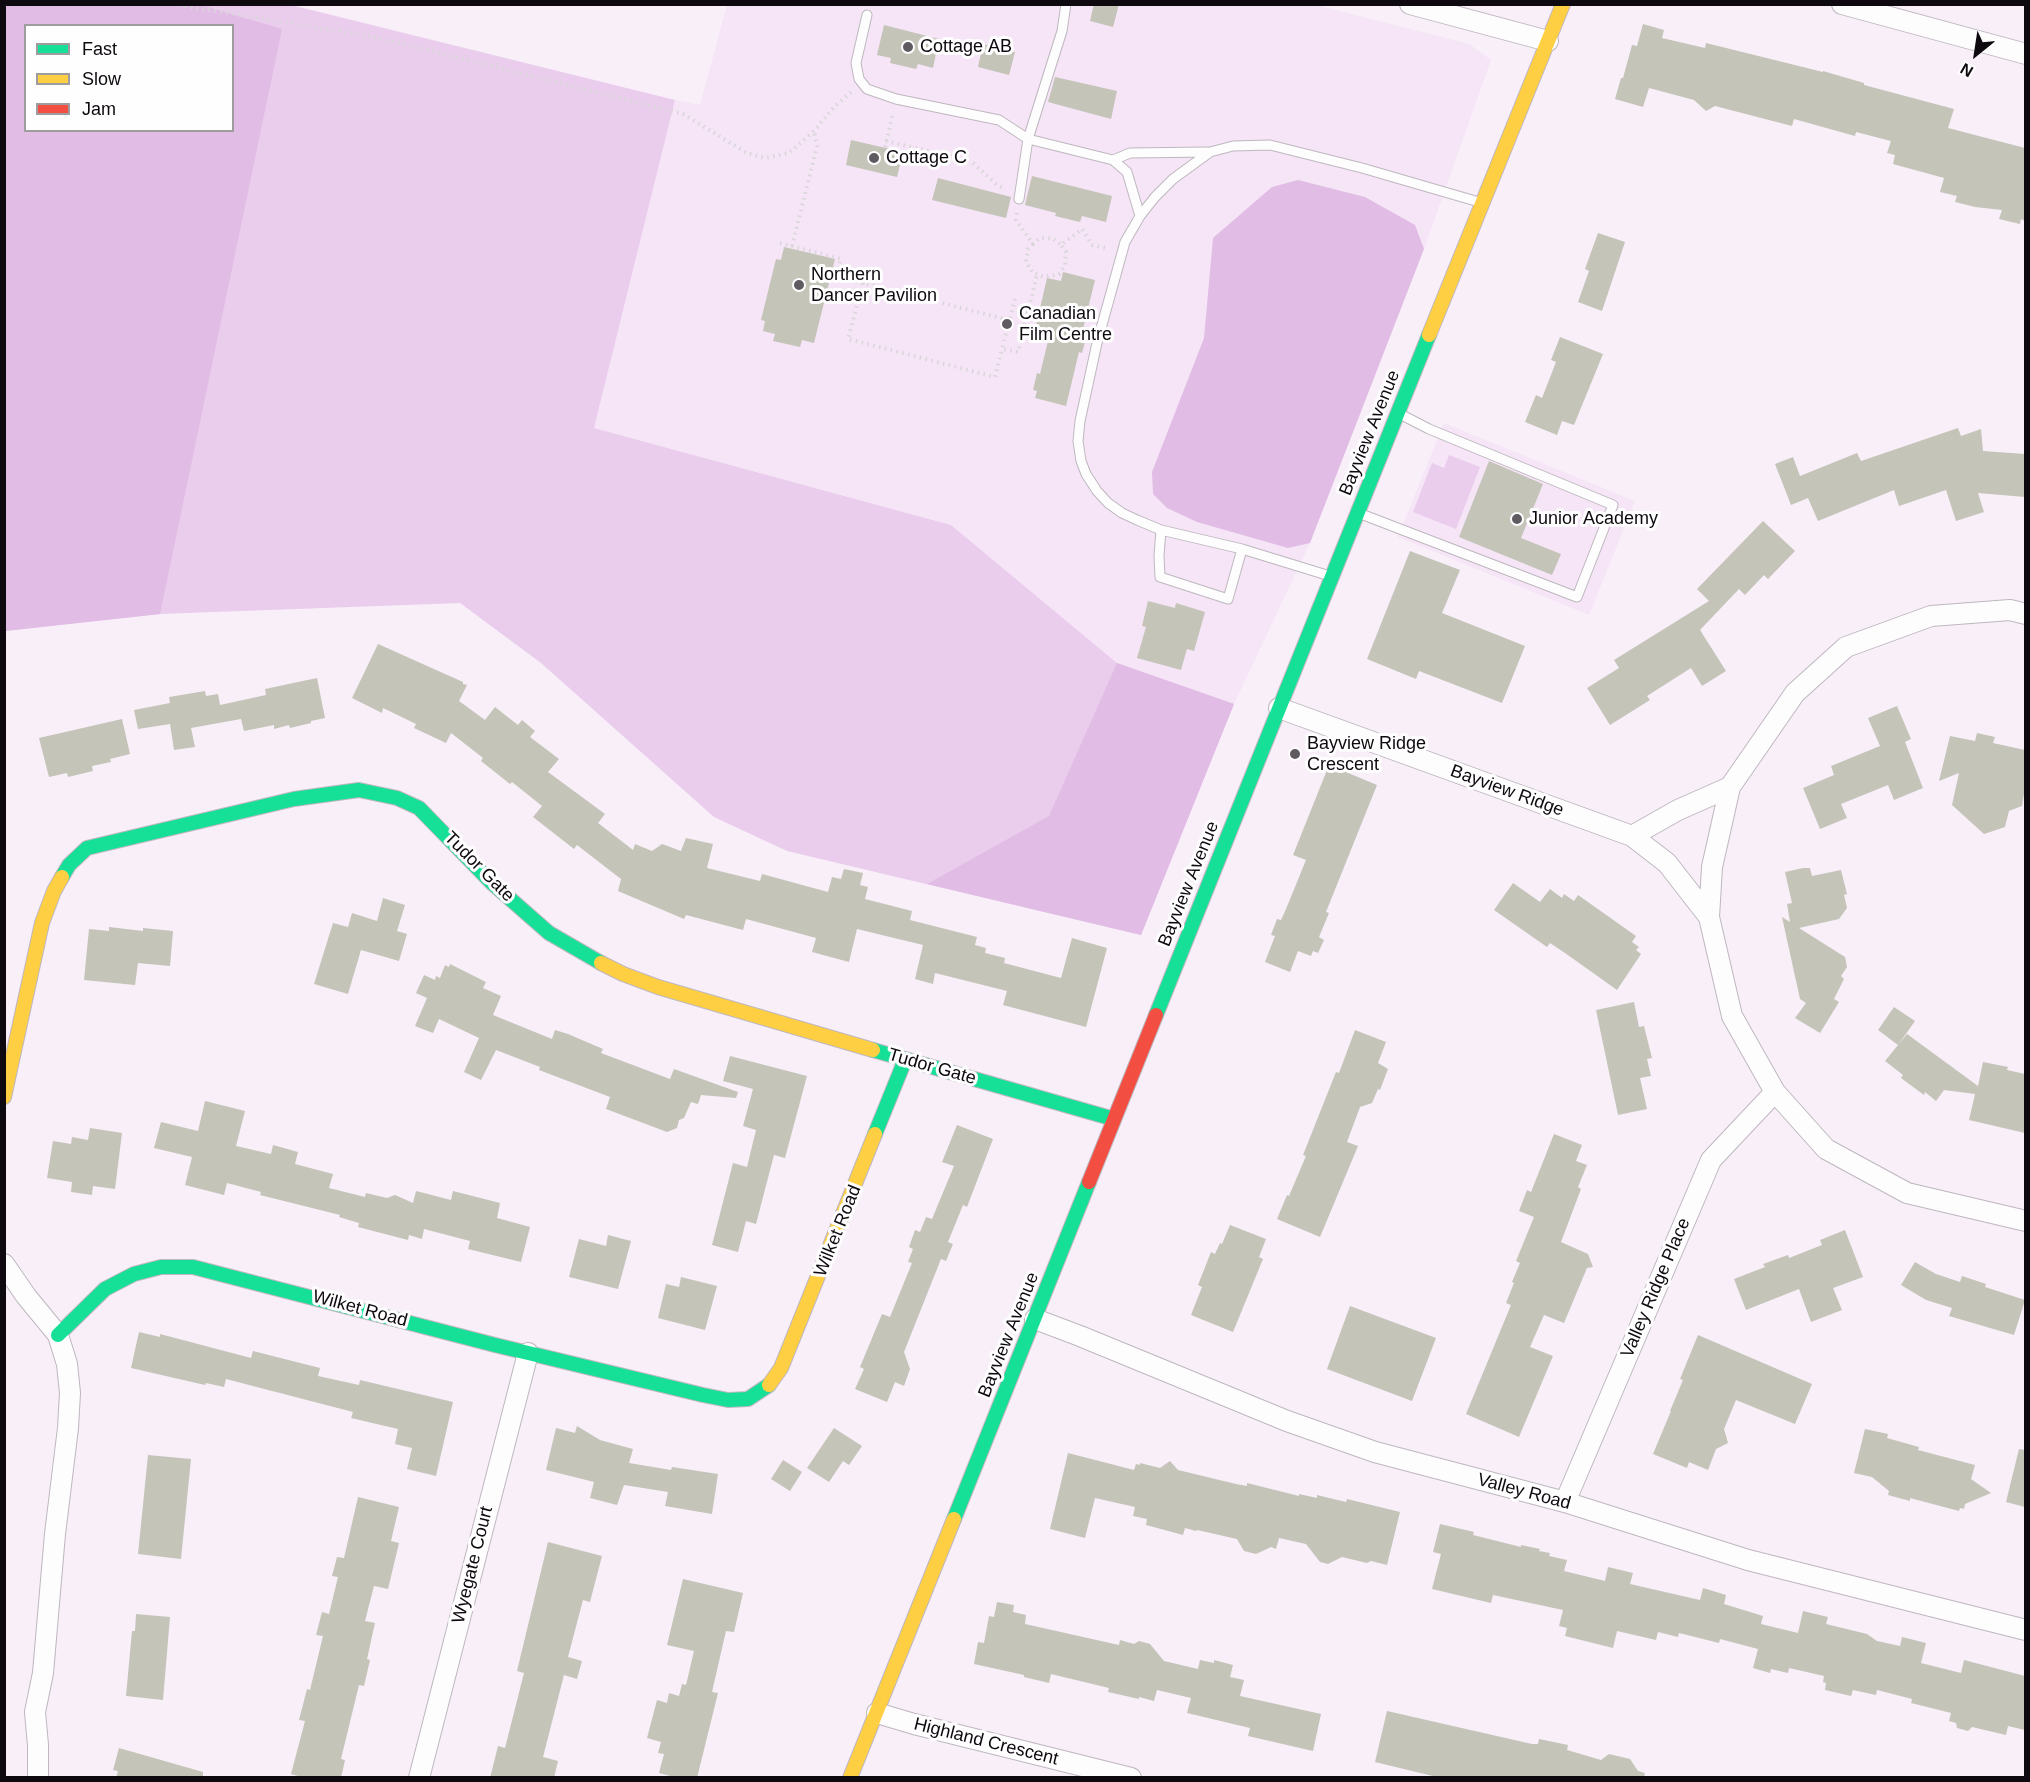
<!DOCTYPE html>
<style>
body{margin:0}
#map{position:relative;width:2030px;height:1782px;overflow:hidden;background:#f8eff9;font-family:Arial,sans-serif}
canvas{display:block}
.frame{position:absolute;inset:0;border:6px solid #0e090f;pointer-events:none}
.legend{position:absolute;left:24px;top:24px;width:210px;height:108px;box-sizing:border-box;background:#fefefe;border:2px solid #9e9c9e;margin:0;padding:8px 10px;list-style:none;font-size:18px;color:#0e090f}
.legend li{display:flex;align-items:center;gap:12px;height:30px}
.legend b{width:30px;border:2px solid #9e9c9e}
.north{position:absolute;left:1946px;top:24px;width:60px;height:60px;-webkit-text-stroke:4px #fefefe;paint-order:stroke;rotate:210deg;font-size:16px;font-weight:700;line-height:24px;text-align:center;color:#0e090f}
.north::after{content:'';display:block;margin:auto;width:21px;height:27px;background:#0e090f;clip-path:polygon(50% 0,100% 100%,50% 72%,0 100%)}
</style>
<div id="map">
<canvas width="2030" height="1782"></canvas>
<div class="frame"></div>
<ul class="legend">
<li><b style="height:8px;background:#16e098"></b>Fast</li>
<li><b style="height:8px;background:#ffcf43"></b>Slow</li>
<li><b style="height:8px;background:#f24e42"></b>Jam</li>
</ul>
<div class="north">N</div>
</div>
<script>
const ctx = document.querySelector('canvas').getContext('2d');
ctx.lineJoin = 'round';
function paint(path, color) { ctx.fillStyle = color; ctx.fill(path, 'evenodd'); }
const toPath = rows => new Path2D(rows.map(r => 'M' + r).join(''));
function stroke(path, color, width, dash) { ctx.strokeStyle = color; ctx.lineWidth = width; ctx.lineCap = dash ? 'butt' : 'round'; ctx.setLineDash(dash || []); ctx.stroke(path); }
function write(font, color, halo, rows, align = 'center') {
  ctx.font = font + ' Arial,sans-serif'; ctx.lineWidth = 6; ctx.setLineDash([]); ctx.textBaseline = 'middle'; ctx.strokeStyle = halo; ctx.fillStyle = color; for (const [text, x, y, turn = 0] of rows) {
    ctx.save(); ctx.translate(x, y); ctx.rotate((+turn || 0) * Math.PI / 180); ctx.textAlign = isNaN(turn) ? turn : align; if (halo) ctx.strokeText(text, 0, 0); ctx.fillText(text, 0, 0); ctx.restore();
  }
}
paint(toPath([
 [727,5,1316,5,1469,44,1491,60,1424,249,1310,543,1234,704,1117,663,951,525,594,428,675,100,700,105],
 [1444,423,1635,501,1589,615,1398,537]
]), '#f5e5f6');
paint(toPath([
 [4,5,291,5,675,100,594,428,951,525,1117,663,1234,704,1141,935,787,851,714,817,541,663,460,603,160,614,5,631],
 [26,26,232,26,232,130,26,130],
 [1449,455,1480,467,1456,529,1413,512,1432,463,1444,468]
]), '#eacced');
paint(toPath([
 [4,5,201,5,282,29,160,614,5,631],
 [26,26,232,26,232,130,26,130],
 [1298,180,1365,197,1415,225,1424,249,1310,543,1288,548,1197,522,1167,508,1153,494,1152,472,1204,338,1213,238,1272,187],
 [1117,663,1234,704,1141,935,927,884,1049,816]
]), '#e1bce5');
paint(toPath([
 [1094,4,1119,4,1113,27,1090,21],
 [1643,24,1664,30,1662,38,1705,48,1706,43,1823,72,1823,71,1864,83,1864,85,1954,109,1948,128,2025,148,2025,221,2021,219,2020,224,1999,219,2002,210,1975,207,1955,202,1957,196,1940,192,1944,178,1893,164,1895,155,1887,153,1891,141,1856,132,1855,136,1794,119,1792,126,1715,106,1706,111,1694,100,1649,88,1643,107,1615,99,1621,78,1623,78,1632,45,1637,46],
 [884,25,939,39,933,68,918,64,916,69,890,63,891,58,877,55],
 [983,44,1015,52,1009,75,978,67],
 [1055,77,1117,91,1111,119,1048,102],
 [851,140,903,152,897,177,846,165],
 [1032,176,1112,196,1106,222,1082,216,1080,222,1055,216,1056,213,1025,205],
 [938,178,1011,197,1006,218,932,200],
 [1598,233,1625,242,1602,311,1578,302,1589,271,1585,269],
 [784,247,835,259,814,343,802,340,800,347,773,341,775,334,763,331,765,321,761,320,776,259,781,260],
 [1063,272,1095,280,1083,329,1088,330,1082,353,1079,352,1066,406,1035,398,1037,391,1033,390,1037,373,1040,374,1050,333,1035,330,1047,278,1061,281],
 [1560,337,1603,354,1574,425,1562,421,1557,435,1525,422,1536,395,1542,398,1556,362,1551,360],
 [1958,428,1961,436,1981,429,1983,451,2025,454,2025,497,1978,493,1984,512,1956,521,1946,490,1899,506,1894,490,1818,521,1808,498,1791,505,1775,464,1793,457,1800,476,1857,453,1861,461],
 [1489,461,1543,484,1521,538,1561,554,1552,575,1459,537],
 [1763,521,1795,551,1768,579,1764,575,1745,595,1739,589,1700,630,1726,671,1702,686,1691,668,1647,696,1650,700,1610,725,1587,688,1619,668,1614,660,1709,601,1697,589],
 [1410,551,1460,570,1442,613,1525,646,1502,703,1419,671,1416,679,1367,659],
 [1148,601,1175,608,1176,603,1205,612,1194,651,1187,649,1181,670,1137,658,1146,627,1142,626],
 [378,644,463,682,463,684,467,685,459,701,485,720,495,707,518,725,522,720,535,731,530,737,559,759,548,772,605,814,598,823,633,850,635,844,652,851,662,844,681,851,686,838,713,844,707,868,760,881,762,874,828,892,832,877,841,879,844,869,863,873,860,885,868,887,865,899,912,911,910,920,977,937,975,945,986,948,985,953,1005,958,1004,963,1061,978,1072,938,1107,948,1086,1027,1003,1005,1007,991,935,973,933,984,915,979,923,945,857,929,849,962,812,952,816,938,746,919,743,930,686,915,684,919,618,891,621,879,577,845,574,849,533,817,542,806,512,782,510,784,481,761,483,758,451,733,446,743,414,728,416,724,383,708,382,713,352,698],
 [317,678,325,718,311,721,311,723,290,728,289,725,274,729,274,725,244,731,241,719,191,728,195,747,174,750,170,724,138,729,134,710,170,703,169,697,205,691,206,696,218,694,220,705,266,695,265,689],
 [1897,706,1911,739,1905,742,1923,788,1894,800,1888,785,1841,804,1847,818,1820,829,1803,788,1834,775,1831,766,1880,746,1868,718],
 [122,719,130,754,110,759,111,762,92,766,93,771,68,777,67,773,49,777,39,738],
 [1977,733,1995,737,1993,743,2025,750,2025,788,2022,806,2009,811,2005,827,1984,834,1952,805,1959,773,1939,781,1950,736,1975,741],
 [1329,765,1377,785,1326,912,1329,913,1319,937,1324,940,1318,953,1313,951,1311,956,1298,951,1290,972,1265,962,1275,936,1271,935,1277,919,1281,920,1286,909,1306,860,1293,855],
 [1803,868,1810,868,1812,876,1841,870,1847,894,1844,895,1847,908,1839,919,1799,928,1845,957,1847,967,1841,976,1844,979,1834,999,1839,1002,1820,1033,1795,1018,1806,1003,1800,999,1782,917,1790,922,1787,904,1792,903,1785,872],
 [1513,883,1540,902,1550,889,1562,898,1564,894,1574,901,1578,895,1636,936,1632,942,1639,947,1636,950,1641,954,1617,990,1565,953,1550,943,1547,947,1494,910],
 [383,898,405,905,397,931,407,934,399,961,361,950,348,994,314,984,333,923,348,927,352,913,377,921],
 [109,927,143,931,143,928,173,931,170,966,138,963,135,985,84,980,89,929,109,931],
 [450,964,486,982,483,988,501,996,493,1015,552,1039,555,1030,568,1034,603,1049,601,1053,670,1079,674,1069,738,1092,736,1098,701,1095,698,1104,691,1102,684,1118,679,1120,677,1128,667,1132,606,1109,610,1097,539,1070,540,1067,496,1050,481,1080,464,1072,479,1038,439,1019,433,1033,415,1026,427,998,416,993,424,975,435,980,436,976,440,978,445,965,449,967],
 [1634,1002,1639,1027,1644,1026,1652,1058,1647,1059,1651,1076,1640,1078,1647,1109,1618,1115,1596,1010],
 [1894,1007,1915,1021,1898,1045,1878,1030],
 [1355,1030,1386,1042,1378,1063,1388,1069,1380,1090,1378,1089,1372,1103,1360,1107,1347,1142,1358,1146,1320,1237,1277,1219,1287,1195,1289,1196,1306,1156,1303,1155,1336,1072,1339,1073],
 [1907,1034,1978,1086,1983,1062,2008,1067,2007,1070,2025,1074,2025,1133,1969,1120,1975,1094,1944,1090,1936,1101,1925,1092,1924,1095,1901,1078,1903,1075,1885,1061],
 [730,1056,807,1076,785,1158,774,1155,756,1224,746,1221,738,1252,712,1245,733,1163,747,1167,756,1130,743,1126,753,1089,723,1081],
 [205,1101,245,1111,236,1146,271,1154,273,1145,298,1152,295,1164,333,1174,329,1188,365,1197,366,1193,387,1198,395,1195,413,1203,416,1191,451,1200,453,1191,500,1203,497,1218,530,1227,521,1262,468,1249,470,1241,424,1229,422,1239,409,1235,408,1240,358,1227,359,1223,339,1217,340,1215,260,1195,261,1192,227,1183,224,1195,185,1185,192,1157,154,1148,161,1122,198,1131],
 [957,1125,993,1139,967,1207,963,1205,948,1242,953,1244,946,1261,941,1259,904,1352,910,1369,904,1386,895,1382,887,1402,855,1389,864,1369,860,1367,882,1314,890,1317,912,1263,908,1262,913,1249,909,1247,915,1230,920,1232,926,1217,932,1219,954,1166,942,1162],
 [90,1128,122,1133,115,1189,93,1186,92,1195,71,1192,72,1182,47,1178,53,1141,71,1144,72,1137,88,1140],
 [1554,1134,1582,1145,1576,1161,1587,1165,1578,1187,1581,1189,1561,1242,1588,1254,1593,1267,1587,1268,1564,1323,1544,1315,1530,1347,1553,1356,1519,1437,1466,1414,1511,1305,1506,1303,1514,1283,1512,1282,1520,1263,1516,1261,1534,1217,1519,1211,1527,1190,1531,1192],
 [1230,1225,1266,1239,1259,1257,1263,1259,1233,1332,1191,1315,1202,1287,1198,1285,1211,1252,1215,1254,1220,1243,1222,1244],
 [1845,1230,1863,1277,1833,1288,1842,1310,1811,1322,1799,1289,1746,1310,1734,1279,1765,1267,1763,1264,1788,1255,1789,1258,1822,1245,1820,1240],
 [608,1235,631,1241,618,1289,569,1277,579,1239,606,1246],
 [1915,1262,1936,1274,1960,1282,1962,1276,1986,1284,1985,1287,2025,1300,2014,1335,1949,1316,1952,1308,1926,1300,1901,1285],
 [681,1277,717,1286,705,1330,658,1318,666,1284,679,1287],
 [1350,1306,1436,1338,1412,1401,1327,1369],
 [139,1332,160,1337,160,1334,251,1358,253,1351,320,1368,318,1376,359,1385,360,1380,453,1402,436,1476,407,1469,412,1448,395,1444,398,1429,351,1418,353,1412,226,1379,224,1387,206,1383,205,1385,131,1368],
 [1698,1335,1812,1384,1795,1424,1736,1400,1724,1429,1728,1443,1716,1449,1708,1470,1689,1462,1687,1468,1653,1454,1671,1411,1670,1411,1683,1380,1680,1379],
 [577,1426,600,1440,633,1449,629,1463,671,1470,672,1467,718,1474,712,1514,665,1506,668,1492,624,1485,617,1505,590,1498,594,1482,546,1470,556,1428,575,1433],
 [834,1428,862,1446,849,1465,843,1461,829,1482,807,1468],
 [1865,1429,1888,1434,1887,1438,1919,1447,1918,1450,1975,1465,1971,1479,1991,1493,1965,1504,1964,1509,1960,1508,1959,1511,1910,1498,1910,1501,1888,1495,1889,1491,1872,1477,1854,1473],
 [2019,1449,2025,1450,2025,1507,2006,1502],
 [1068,1453,1134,1470,1136,1464,1140,1465,1140,1463,1160,1468,1170,1461,1178,1470,1236,1484,1247,1486,1247,1483,1299,1496,1299,1494,1317,1498,1317,1495,1346,1502,1347,1499,1400,1512,1387,1565,1371,1561,1367,1563,1342,1557,1328,1564,1320,1562,1306,1544,1279,1538,1276,1549,1271,1547,1256,1554,1244,1551,1237,1539,1197,1530,1196,1531,1185,1528,1183,1535,1146,1525,1147,1519,1133,1516,1135,1507,1095,1498,1085,1538,1050,1529],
 [148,1455,191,1459,181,1559,138,1554],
 [783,1460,802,1472,790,1491,771,1479],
 [358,1497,399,1507,391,1541,399,1543,388,1589,374,1586,365,1621,375,1623,367,1659,370,1660,364,1686,359,1685,341,1759,345,1760,341,1778,305,1778,291,1774,305,1721,299,1720,307,1689,310,1690,323,1636,316,1635,322,1612,329,1614,338,1577,332,1576,337,1557,344,1558],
 [1440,1524,1474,1532,1473,1535,1521,1547,1521,1545,1540,1549,1539,1551,1550,1553,1549,1556,1567,1560,1564,1571,1605,1581,1608,1567,1633,1573,1630,1584,1700,1600,1703,1588,1726,1595,1724,1604,1763,1616,1761,1624,1798,1633,1803,1611,1828,1617,1826,1624,1867,1634,1877,1641,1900,1646,1902,1637,1926,1643,1921,1663,1961,1673,1964,1660,2025,1676,2025,1730,2008,1726,2006,1735,1972,1727,1968,1731,1957,1728,1956,1723,1949,1721,1951,1713,1911,1703,1912,1699,1877,1690,1876,1695,1853,1690,1851,1696,1825,1690,1826,1683,1823,1682,1824,1676,1789,1668,1788,1673,1771,1669,1770,1673,1753,1668,1758,1649,1720,1639,1719,1643,1679,1633,1678,1637,1658,1632,1656,1640,1617,1631,1613,1648,1565,1636,1567,1628,1559,1626,1563,1610,1493,1595,1491,1603,1432,1589,1441,1554,1433,1552],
 [548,1542,602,1556,590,1602,583,1600,568,1657,582,1661,577,1679,564,1675,543,1757,558,1761,554,1778,490,1778,498,1746,505,1748,524,1673,517,1671],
 [683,1579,743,1593,734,1632,726,1631,712,1692,718,1693,697,1778,678,1778,659,1773,664,1754,658,1753,661,1742,647,1738,657,1700,667,1703,669,1693,679,1696,682,1684,686,1685,694,1651,667,1645],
 [997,1602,1014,1605,1013,1612,1026,1615,1025,1624,1119,1645,1120,1640,1134,1644,1139,1641,1150,1644,1164,1661,1198,1669,1200,1660,1214,1663,1214,1660,1233,1665,1230,1677,1244,1680,1240,1696,1321,1714,1313,1751,1248,1736,1250,1728,1187,1713,1191,1698,1157,1690,1154,1701,1139,1697,1139,1699,1108,1692,1109,1688,1051,1674,1049,1683,1024,1677,1024,1675,974,1664,978,1642,984,1643,989,1616,994,1617],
 [136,1614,170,1617,163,1700,126,1696,132,1631,135,1631],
 [1387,1711,1532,1744,1538,1744,1539,1739,1568,1745,1567,1750,1601,1760,1609,1754,1630,1759,1638,1771,1645,1773,1644,1778,1441,1778,1375,1762],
 [119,1748,203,1772,203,1778,116,1778,118,1771,113,1770]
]), '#c4c4b9');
const lane = toPath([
 [867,15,856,63,859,79,867,89,896,99,999,120,1028,139,1113,160,1127,172,1140,216],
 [1113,160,1130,153,1208,152],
 [1019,199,1028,139,1062,31,1066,4],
 [1361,514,1577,597,1613,505,1429,429,1400,414],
 [1161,530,1159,556,1160,577,1228,599,1242,549],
 [1330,576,1242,549,1161,530,1137,520,1122,513,1108,503,1097,491,1086,474,1081,461,1078,441,1080,421,1097,343,1125,242,1140,216,1155,197,1173,179,1210,152,1233,146,1270,145,1362,168,1479,202]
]);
const street = toPath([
 [1410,4,1548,41],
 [1842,4,2026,54],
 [1279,708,1632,836,1678,810,1730,787,1795,693,1846,647,1931,616,2010,610,2026,614],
 [1632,836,1667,863,1709,917,1732,1016,1775,1092,1826,1149,1907,1193,2026,1221],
 [1709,917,1712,867,1730,787],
 [4,1264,26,1296,58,1335,67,1364,70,1393,68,1428,55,1534,43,1673,35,1712,38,1745,38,1778],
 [1035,1319,1080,1336,1287,1421,1375,1452,1565,1502,1748,1560,2026,1630],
 [1565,1502,1711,1160,1775,1092],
 [877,1713,914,1724,1131,1778],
 [419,1778,528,1353]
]);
const fast = toPath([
 [62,877,69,865,87,848,294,799,359,790,397,798,419,808,492,883,549,933,601,963],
 [1156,1015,1429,335],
 [873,1050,1114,1119],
 [875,1134,905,1060],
 [58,1335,105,1289,134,1274,161,1267,193,1267,495,1345,703,1395,728,1400,748,1399,769,1385],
 [954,1519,1089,1182]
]);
const slow = toPath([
 [1429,335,1563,4],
 [601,963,623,974,658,987,873,1050],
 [4,1097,42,923,54,891,62,877],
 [769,1385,781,1368,875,1134],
 [850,1778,954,1519]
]);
const jam = toPath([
 [1089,1182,1156,1015]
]);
stroke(lane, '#beb7bf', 11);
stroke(street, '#beb7bf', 22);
stroke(fast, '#beb7bf', 16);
stroke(slow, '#beb7bf', 16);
stroke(jam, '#beb7bf', 16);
stroke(toPath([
 [173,4,374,37,683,114,747,153,765,158,789,153,814,131,834,107,851,92],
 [886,141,967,160,973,163,996,184,1005,189],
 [885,147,893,113],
 [1017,213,1016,220,1033,244,1040,238,1046,238,1054,239,1061,245,1082,229,1092,245,1107,248],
 [780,243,841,259,835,276,1009,320],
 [1033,244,1028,249,1026,262,1033,273,1044,277,1059,274,1065,266,1066,252,1061,245],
 [792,246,817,146,814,131],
 [863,283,848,339,995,377,1002,349],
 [1015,299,1002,349,1018,352,1037,275]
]), '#d9d6d9', 4, [1.5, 4.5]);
stroke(lane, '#fefdfe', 9);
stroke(street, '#fefdfe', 20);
stroke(fast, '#16e098', 14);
stroke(slow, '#ffcf43', 14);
stroke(jam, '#f24e42', 14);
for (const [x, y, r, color] of [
 [908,47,6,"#605a61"],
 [874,158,6,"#605a61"],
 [799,285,6,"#605a61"],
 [1007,324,6,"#605a61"],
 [1517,519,6,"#605a61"],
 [1295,754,6,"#605a61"]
]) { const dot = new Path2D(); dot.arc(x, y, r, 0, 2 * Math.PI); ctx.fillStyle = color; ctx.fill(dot); stroke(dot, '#fefefe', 2); }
write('18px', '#0e090f', '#fefefe', [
 ["Cottage AB",920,47],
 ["Cottage C",886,158],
 ["Northern",811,275],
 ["Dancer Pavilion",811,296],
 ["Canadian",1019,314],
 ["Film Centre",1019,335],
 ["Junior Academy",1529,519],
 ["Bayview Ridge",1307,744],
 ["Crescent",1307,765]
], 'left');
write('18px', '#0e090f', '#fefefe', [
 ["Bayview Avenue",1370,433,-68],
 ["Bayview Ridge",1507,791,20],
 ["Tudor Gate",479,867,45],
 ["Bayview Avenue",1189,884,-68],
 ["Tudor Gate",932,1067,16],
 ["Wilket Road",838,1231,-68],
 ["Valley Ridge Place",1656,1288,-67],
 ["Wilket Road",360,1309,15],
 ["Bayview Avenue",1009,1335,-68],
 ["Valley Road",1524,1492,15],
 ["Wyegate Court",473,1565,-76],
 ["Highland Crescent",986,1742,14]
]);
</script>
